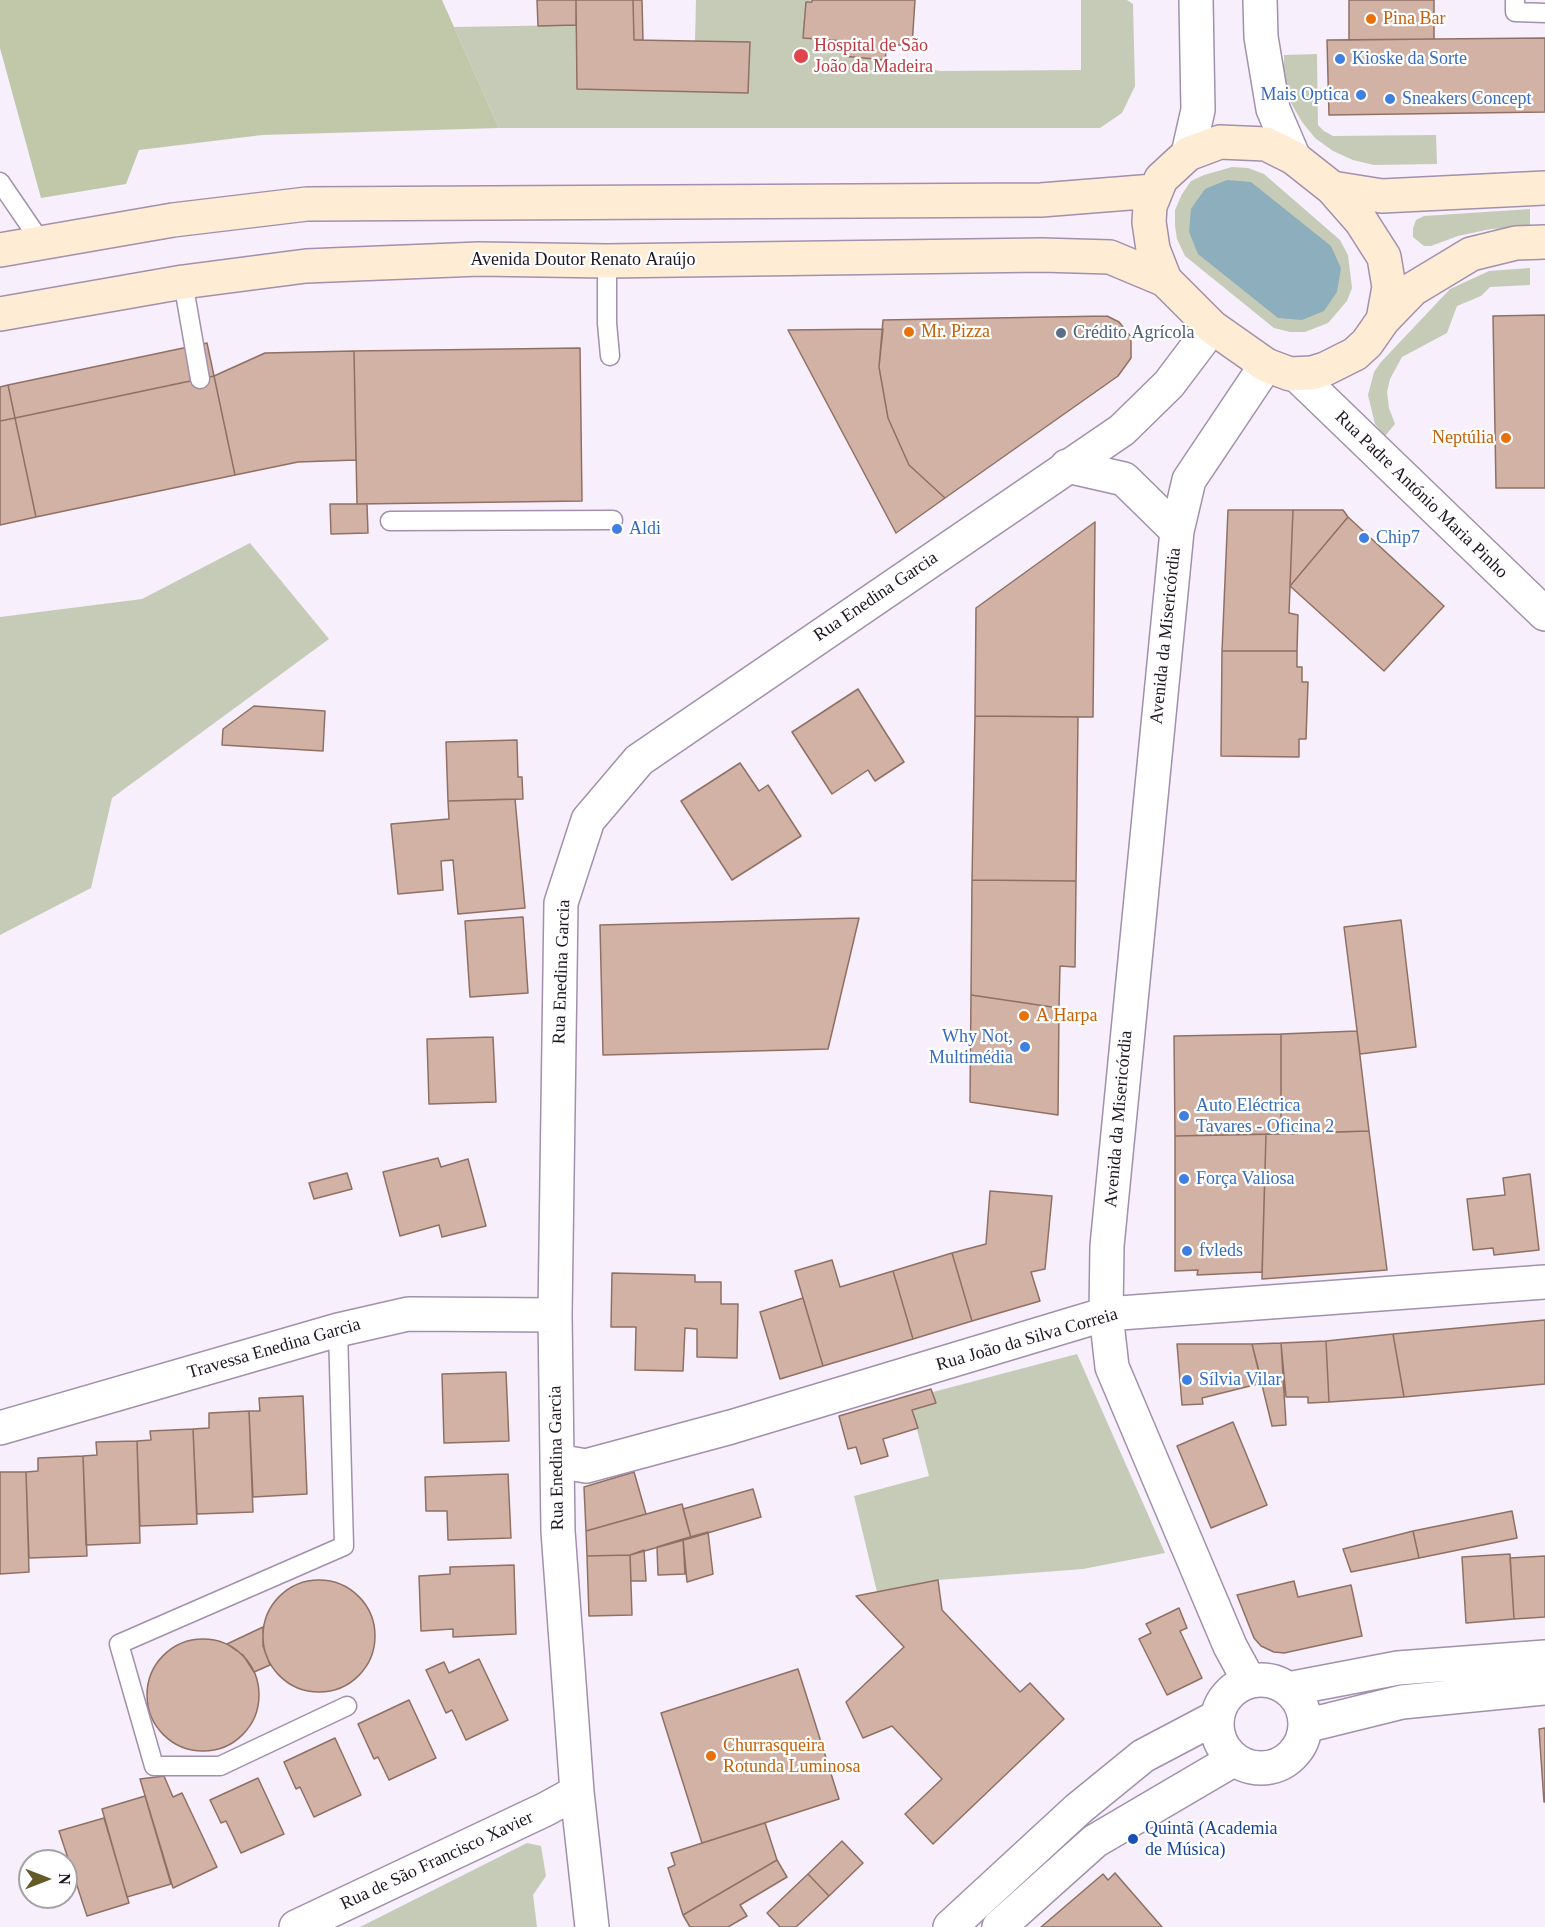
<!DOCTYPE html>
<meta charset="utf-8">
<style>
body{margin:0}
#map{position:relative;width:1545px;height:1927px;overflow:hidden;background:#f7effc;font-family:Georgia,serif}
canvas{display:block}
.north{position:absolute;left:18px;top:1849px;width:60px;height:60px;box-sizing:border-box;background:#fff;border:2px solid #a5a2a7;border-radius:50%;rotate:90deg;font-size:16px;font-weight:700;line-height:24px;text-align:center;color:#1e1722}
.north::after{content:'';display:block;margin:auto;width:21px;height:27px;background:#635a27;clip-path:polygon(50% 0,100% 100%,50% 72%,0 100%)}
</style>
<div id="map">
<canvas width="1545" height="1927"></canvas>
<div class="north">N</div>
</div>
<script>
const ctx = document.querySelector('canvas').getContext('2d');
ctx.lineJoin = 'round';
function paint(path, color) { ctx.fillStyle = color; ctx.fill(path, 'evenodd'); }
const toPath = rows => new Path2D(rows.map(r => 'M' + r).join(''));
function stroke(path, color, width, dash) { ctx.strokeStyle = color; ctx.lineWidth = width; ctx.lineCap = dash ? 'butt' : 'round'; ctx.setLineDash(dash || []); ctx.stroke(path); }
function write(font, color, halo, rows, align = 'center') {
  ctx.font = font + ' Georgia,serif'; ctx.lineWidth = 4.5; ctx.setLineDash([]); ctx.textBaseline = 'middle'; ctx.strokeStyle = halo; ctx.fillStyle = color; for (const [text, x, y, turn = 0] of rows) {
    ctx.save(); ctx.translate(x, y); ctx.rotate((+turn || 0) * Math.PI / 180); ctx.textAlign = isNaN(turn) ? turn : align; if (halo) ctx.strokeText(text, 0, 0); ctx.fillText(text, 0, 0); ctx.restore();
  }
}
paint(toPath([
 [696,0,812,0,806,2,804,38,843,41,842,56,885,60,940,71,1081,70,1081,0,1127,0,1133,4,1135,86,1122,113,1100,128,499,128,454,27,576,25,577,89,748,93,750,42,695,41],
 [1317,54,1318,125,1324,131,1333,136,1436,135,1437,164,1374,165,1353,160,1333,151,1315,138,1302,122,1291,103,1284,83,1284,55],
 [1232,167,1248,168,1264,174,1340,240,1348,255,1352,288,1347,301,1328,323,1305,332,1290,332,1274,328,1185,256,1177,239,1175,226,1175,210,1182,194,1191,181,1204,175],
 [1530,209,1530,227,1491,229,1458,236,1431,246,1424,246,1413,237,1413,228,1416,220,1424,216],
 [1530,268,1530,285,1490,287,1481,296,1457,306,1447,333,1402,357,1390,379,1387,392,1389,408,1395,424,1385,436,1375,424,1368,395,1374,372,1381,362,1450,289,1489,271],
 [250,543,329,639,112,798,91,888,0,935,0,617,142,599],
 [1077,1354,1165,1553,1083,1569,938,1580,877,1592,854,1496,929,1476,912,1410,935,1403,933,1392],
 [527,1843,541,1846,546,1876,533,1895,537,1927,360,1927]
]), '#c6cbb7');
paint(toPath([
 [0,0,442,0,499,128,262,135,139,150,126,184,41,198,0,48]
]), '#c0c8a9');
paint(toPath([
 [1227,180,1251,182,1331,246,1341,268,1337,292,1324,311,1302,320,1278,318,1198,254,1189,232,1191,209,1205,189]
]), '#8daebc');
const building = toPath([
 [537,0,576,0,576,25,538,26,537,0],
 [576,0,633,0,634,40,750,42,748,93,577,89,576,0],
 [633,0,642,0,643,40,634,40,633,0],
 [812,0,915,0,912,46,887,44,885,60,842,56,843,41,803,38,806,2,812,2,812,0],
 [1349,0,1434,0,1434,39,1349,40,1349,0],
 [1545,38,1545,112,1329,115,1327,40,1545,38],
 [1545,315,1545,488,1496,488,1493,316,1545,315],
 [1107,316,1119,322,1131,337,1131,358,1118,376,945,498,909,465,888,418,879,367,883,320,1107,316],
 [883,329,879,367,888,418,909,465,945,498,896,533,788,330,883,329],
 [207,343,214,376,15,418,8,385,207,343],
 [580,348,582,501,357,504,354,351,580,348],
 [354,351,356,460,298,462,235,475,214,376,265,353,354,351],
 [214,376,235,475,36,517,15,418,214,376],
 [8,385,15,418,0,421,0,387,8,385],
 [15,418,36,517,0,525,0,421,15,418],
 [330,504,367,504,368,533,331,534,330,504],
 [1228,510,1293,510,1289,613,1298,615,1297,651,1222,651,1228,510],
 [1293,510,1343,510,1348,517,1290,586,1293,510],
 [1348,517,1444,606,1384,671,1290,586,1348,517],
 [1095,522,1093,717,975,716,976,608,1095,522],
 [1222,651,1297,651,1297,667,1302,667,1302,682,1308,682,1306,739,1299,739,1299,757,1221,756,1222,651],
 [858,689,904,762,875,781,868,770,832,794,792,732,858,689],
 [254,706,325,711,323,751,222,745,223,729,254,706],
 [975,716,1078,717,1076,881,972,880,975,716],
 [517,740,518,777,522,777,523,799,448,801,446,742,517,740],
 [740,763,759,791,768,785,801,836,732,880,681,801,740,763],
 [515,799,525,908,458,914,453,860,441,861,443,890,398,894,391,824,449,819,448,801,515,799],
 [972,880,1076,881,1075,967,1060,966,1059,1008,971,995,972,880],
 [523,917,528,993,470,997,465,921,523,917],
 [859,918,828,1049,603,1055,600,925,859,918],
 [1401,920,1416,1047,1360,1054,1344,927,1401,920],
 [971,995,1059,1008,1058,1115,970,1102,971,995],
 [1357,1031,1369,1131,1281,1134,1281,1034,1357,1031],
 [1281,1034,1281,1134,1175,1136,1174,1036,1281,1034],
 [493,1037,496,1102,429,1104,427,1039,493,1037],
 [1369,1131,1387,1270,1262,1279,1266,1134,1369,1131],
 [1266,1134,1262,1272,1197,1275,1198,1270,1175,1271,1175,1136,1266,1134],
 [438,1158,441,1167,468,1159,486,1226,442,1237,439,1225,400,1236,383,1172,438,1158],
 [347,1173,352,1189,314,1199,309,1183,347,1173],
 [1530,1174,1539,1250,1494,1255,1493,1248,1473,1250,1467,1199,1505,1195,1503,1178,1530,1174],
 [990,1191,1052,1196,1045,1269,1031,1272,1040,1301,972,1321,952,1253,986,1244,990,1191],
 [952,1253,972,1321,913,1339,893,1271,952,1253],
 [832,1260,840,1287,893,1271,913,1339,823,1366,795,1271,832,1260],
 [612,1273,695,1275,695,1282,721,1282,721,1304,738,1304,737,1358,697,1357,697,1329,685,1328,683,1371,635,1370,636,1327,611,1327,612,1273],
 [803,1298,823,1366,780,1379,760,1312,803,1298],
 [1545,1320,1545,1384,1404,1397,1393,1334,1545,1320],
 [1393,1334,1404,1397,1329,1402,1326,1341,1393,1334],
 [1326,1341,1329,1402,1308,1403,1308,1397,1286,1397,1281,1343,1326,1341],
 [1281,1343,1286,1425,1272,1426,1252,1344,1281,1343],
 [1177,1344,1252,1344,1262,1383,1202,1398,1203,1404,1182,1405,1177,1344],
 [506,1372,509,1441,444,1443,442,1374,506,1372],
 [931,1389,936,1403,912,1410,918,1428,883,1439,888,1456,861,1464,856,1447,848,1449,839,1416,931,1389],
 [303,1396,307,1494,253,1497,249,1411,260,1411,259,1398,303,1396],
 [249,1411,253,1512,197,1514,193,1429,209,1428,209,1413,249,1411],
 [1233,1422,1267,1505,1211,1528,1177,1446,1233,1422],
 [193,1429,197,1524,140,1526,137,1441,151,1440,150,1431,193,1429],
 [137,1441,140,1543,86,1545,83,1456,97,1455,96,1442,137,1441],
 [83,1456,87,1556,29,1558,26,1472,38,1471,38,1458,83,1456],
 [0,1472,26,1472,29,1572,0,1574,0,1472],
 [634,1472,646,1514,586,1531,584,1487,634,1472],
 [508,1474,511,1538,448,1540,447,1511,426,1511,425,1477,508,1474],
 [753,1489,761,1517,691,1538,683,1509,753,1489],
 [682,1504,691,1538,630,1555,587,1556,586,1531,682,1504],
 [1512,1511,1517,1538,1419,1558,1413,1531,1512,1511],
 [1413,1531,1419,1558,1351,1572,1343,1549,1413,1531],
 [708,1532,713,1574,687,1582,683,1539,708,1532],
 [683,1539,685,1574,658,1575,657,1547,683,1539],
 [644,1550,646,1581,631,1581,630,1555,644,1550],
 [1510,1554,1514,1619,1466,1623,1462,1557,1510,1554],
 [630,1555,632,1615,589,1616,587,1556,630,1555],
 [1545,1556,1545,1617,1514,1619,1510,1558,1545,1556],
 [514,1565,516,1634,453,1637,453,1629,421,1631,419,1576,450,1574,450,1567,514,1565],
 '263 1636a56 56 0 1 1 112 0a56 56 0 1 1-112 0Z',
 [938,1580,942,1610,1020,1692,1030,1683,1064,1719,933,1844,905,1814,942,1779,892,1726,863,1738,846,1702,904,1647,856,1596,938,1580],
 [1294,1581,1298,1597,1351,1585,1362,1636,1284,1653,1274,1652,1261,1646,1254,1638,1237,1595,1294,1581],
 [1179,1608,1187,1628,1180,1631,1202,1678,1167,1695,1139,1639,1151,1633,1146,1624,1179,1608],
 [263,1627,263,1646,270,1665,254,1672,243,1655,227,1644,263,1627],
 '147 1695a56 56 0 1 1 112 0a56 56 0 1 1-112 0Z',
 [479,1659,508,1720,466,1740,452,1710,446,1713,426,1670,444,1662,449,1673,479,1659],
 [798,1669,839,1799,702,1843,661,1713,798,1669],
 [409,1700,436,1758,389,1780,378,1757,374,1759,358,1724,409,1700],
 [1545,1728,1545,1802,1544,1802,1539,1729,1545,1728],
 [335,1738,361,1795,314,1817,300,1787,296,1789,284,1762,335,1738],
 [164,1776,173,1797,182,1793,217,1867,173,1888,140,1779,164,1776],
 [258,1778,284,1834,241,1853,226,1821,221,1823,210,1800,258,1778],
 [145,1796,171,1884,127,1897,102,1809,145,1796],
 [104,1818,129,1903,87,1916,59,1831,104,1818],
 [765,1823,777,1860,683,1915,668,1868,675,1865,671,1853,765,1823],
 [842,1841,863,1863,829,1896,808,1874,842,1841],
 [777,1860,787,1877,740,1905,747,1916,728,1927,690,1927,683,1915,777,1860],
 [1115,1873,1162,1927,1041,1927,1103,1874,1108,1880,1115,1873],
 [808,1874,829,1896,796,1927,780,1927,767,1913,808,1874]
]);
paint(building, '#d3b2a6');
stroke(building, '#907064', 1.5);
const service = toPath([
 [1515,0,1515,12,1545,13],
 [0,182,41,242],
 [607,261,607,323,610,356],
 [183,282,200,379],
 [390,521,613,520],
 [338,1330,344,1546,119,1644,154,1766,220,1766,347,1706]
]);
const minor = toPath([
 [1297,375,1545,614],
 [1067,466,1124,479,1177,531],
 [0,1428,338,1330,408,1314,555,1315],
 [557,1461,586,1466,731,1427,1106,1314,1545,1282],
 [1249,1681,1230,1646,1112,1367,1106,1314,1107,1246,1177,531,1189,480,1266,365],
 [296,1927,546,1809,577,1792],
 [592,1927,577,1792,558,1531,555,1315,561,903,588,820,639,760,1122,430,1169,384,1212,327]
]);
const tertiary = toPath([
 [1260,0,1261,37,1273,109,1294,158],
 [1188,154,1198,110,1196,0],
 '1217 1724a44 44 0 1 1 88 0a44 44 0 1 1-88 0Z',
 [1288,1689,1398,1668,1545,1657],
 [1305,1726,1402,1702,1545,1688],
 [950,1927,1078,1809,1143,1756,1217,1717],
 [999,1927,1095,1841,1233,1760]
]);
const secondary = toPath([
 [1332,188,1382,196,1545,188],
 [0,250,173,220,307,204,1041,200,1154,191],
 [0,314,183,282,306,266,479,259,607,261,1042,255,1110,257,1165,280],
 [1383,320,1389,287,1384,257,1361,221,1332,188,1294,158,1266,144,1220,142,1188,154,1161,179,1150,206,1149,222,1153,249,1165,280,1212,327,1266,365,1290,374,1312,373,1325,369,1355,354,1367,343,1383,320,1413,289,1471,254,1516,243,1545,242]
]);
stroke(service, '#a290ac', 21);
stroke(minor, '#a290ac', 36);
stroke(tertiary, '#a290ac', 36);
stroke(secondary, '#a290ac', 36);
stroke(service, '#fff', 18);
stroke(minor, '#fff', 33);
stroke(tertiary, '#fff', 33);
stroke(secondary, '#feedd4', 33);
for (const [x, y, r, color] of [
 [1371,19,6,"#e8710a"],
 [801,56,8,"#e0444e"],
 [1340,59,6,"#3f7fe0"],
 [1361,95,6,"#3f7fe0"],
 [1390,99,6,"#3f7fe0"],
 [909,332,6,"#e8710a"],
 [1061,333,6,"#5c6f8a"],
 [1506,438,6,"#e8710a"],
 [617,529,6,"#3f7fe0"],
 [1364,538,6,"#3f7fe0"],
 [1024,1016,6,"#e8710a"],
 [1025,1047,6,"#3f7fe0"],
 [1184,1116,6,"#3f7fe0"],
 [1184,1179,6,"#3f7fe0"],
 [1187,1251,6,"#3f7fe0"],
 [1187,1380,6,"#3f7fe0"],
 [711,1756,6,"#e8710a"],
 [1133,1839,6,"#1a4fb4"]
]) { const dot = new Path2D(); dot.arc(x, y, r, 0, 2 * Math.PI); ctx.fillStyle = color; ctx.fill(dot); stroke(dot, '#fff', 2); }
write('18px', '#c56008', '#fff', [
 ["Pina Bar",1383,19],
 ["Mr. Pizza",921,332],
 ["Neptúlia",1494,438,"right"],
 ["A Harpa",1036,1016],
 ["Churrasqueira",723,1746],
 ["Rotunda Luminosa",723,1767]
], 'left');
write('18px', '#be3a42', '#fff', [
 ["Hospital de São",814,46],
 ["João da Madeira",814,67]
], 'left');
write('18px', '#366cbe', '#fff', [
 ["Kioske da Sorte",1352,59],
 ["Mais Optica",1349,95,"right"],
 ["Sneakers Concept",1402,99],
 ["Aldi",629,529],
 ["Chip7",1376,538],
 ["Why Not,",1013,1037,"right"],
 ["Multimédia",1013,1058,"right"],
 ["Auto Eléctrica",1196,1106],
 ["Tavares - Oficina 2",1196,1127],
 ["Força Valiosa",1196,1179],
 ["fvleds",1199,1251],
 ["Sílvia Vilar",1199,1380]
], 'left');
write('18px', '#1e1722', '#fff', [
 ["Avenida Doutor Renato Araújo",583,260],
 ["Rua Padre António Maria Pinho",1421,495,44],
 ["Rua Enedina Garcia",876,597,-34],
 ["Avenida da Misericórdia",1166,636,-84],
 ["Rua Enedina Garcia",562,972,-88],
 ["Avenida da Misericórdia",1119,1119,-85],
 ["Rua João da Silva Correia",1027,1340,-16],
 ["Travessa Enedina Garcia",274,1349,-16],
 ["Rua Enedina Garcia",557,1458,-91],
 ["Rua de São Francisco Xavier",437,1861,-25]
]);
write('18px', '#4e5e75', '#fff', [
 ["Crédito Agrícola",1073,333]
], 'left');
write('18px', '#164399', '#fff', [
 ["Quintã (Academia",1145,1829],
 ["de Música)",1145,1850]
], 'left');
</script>
